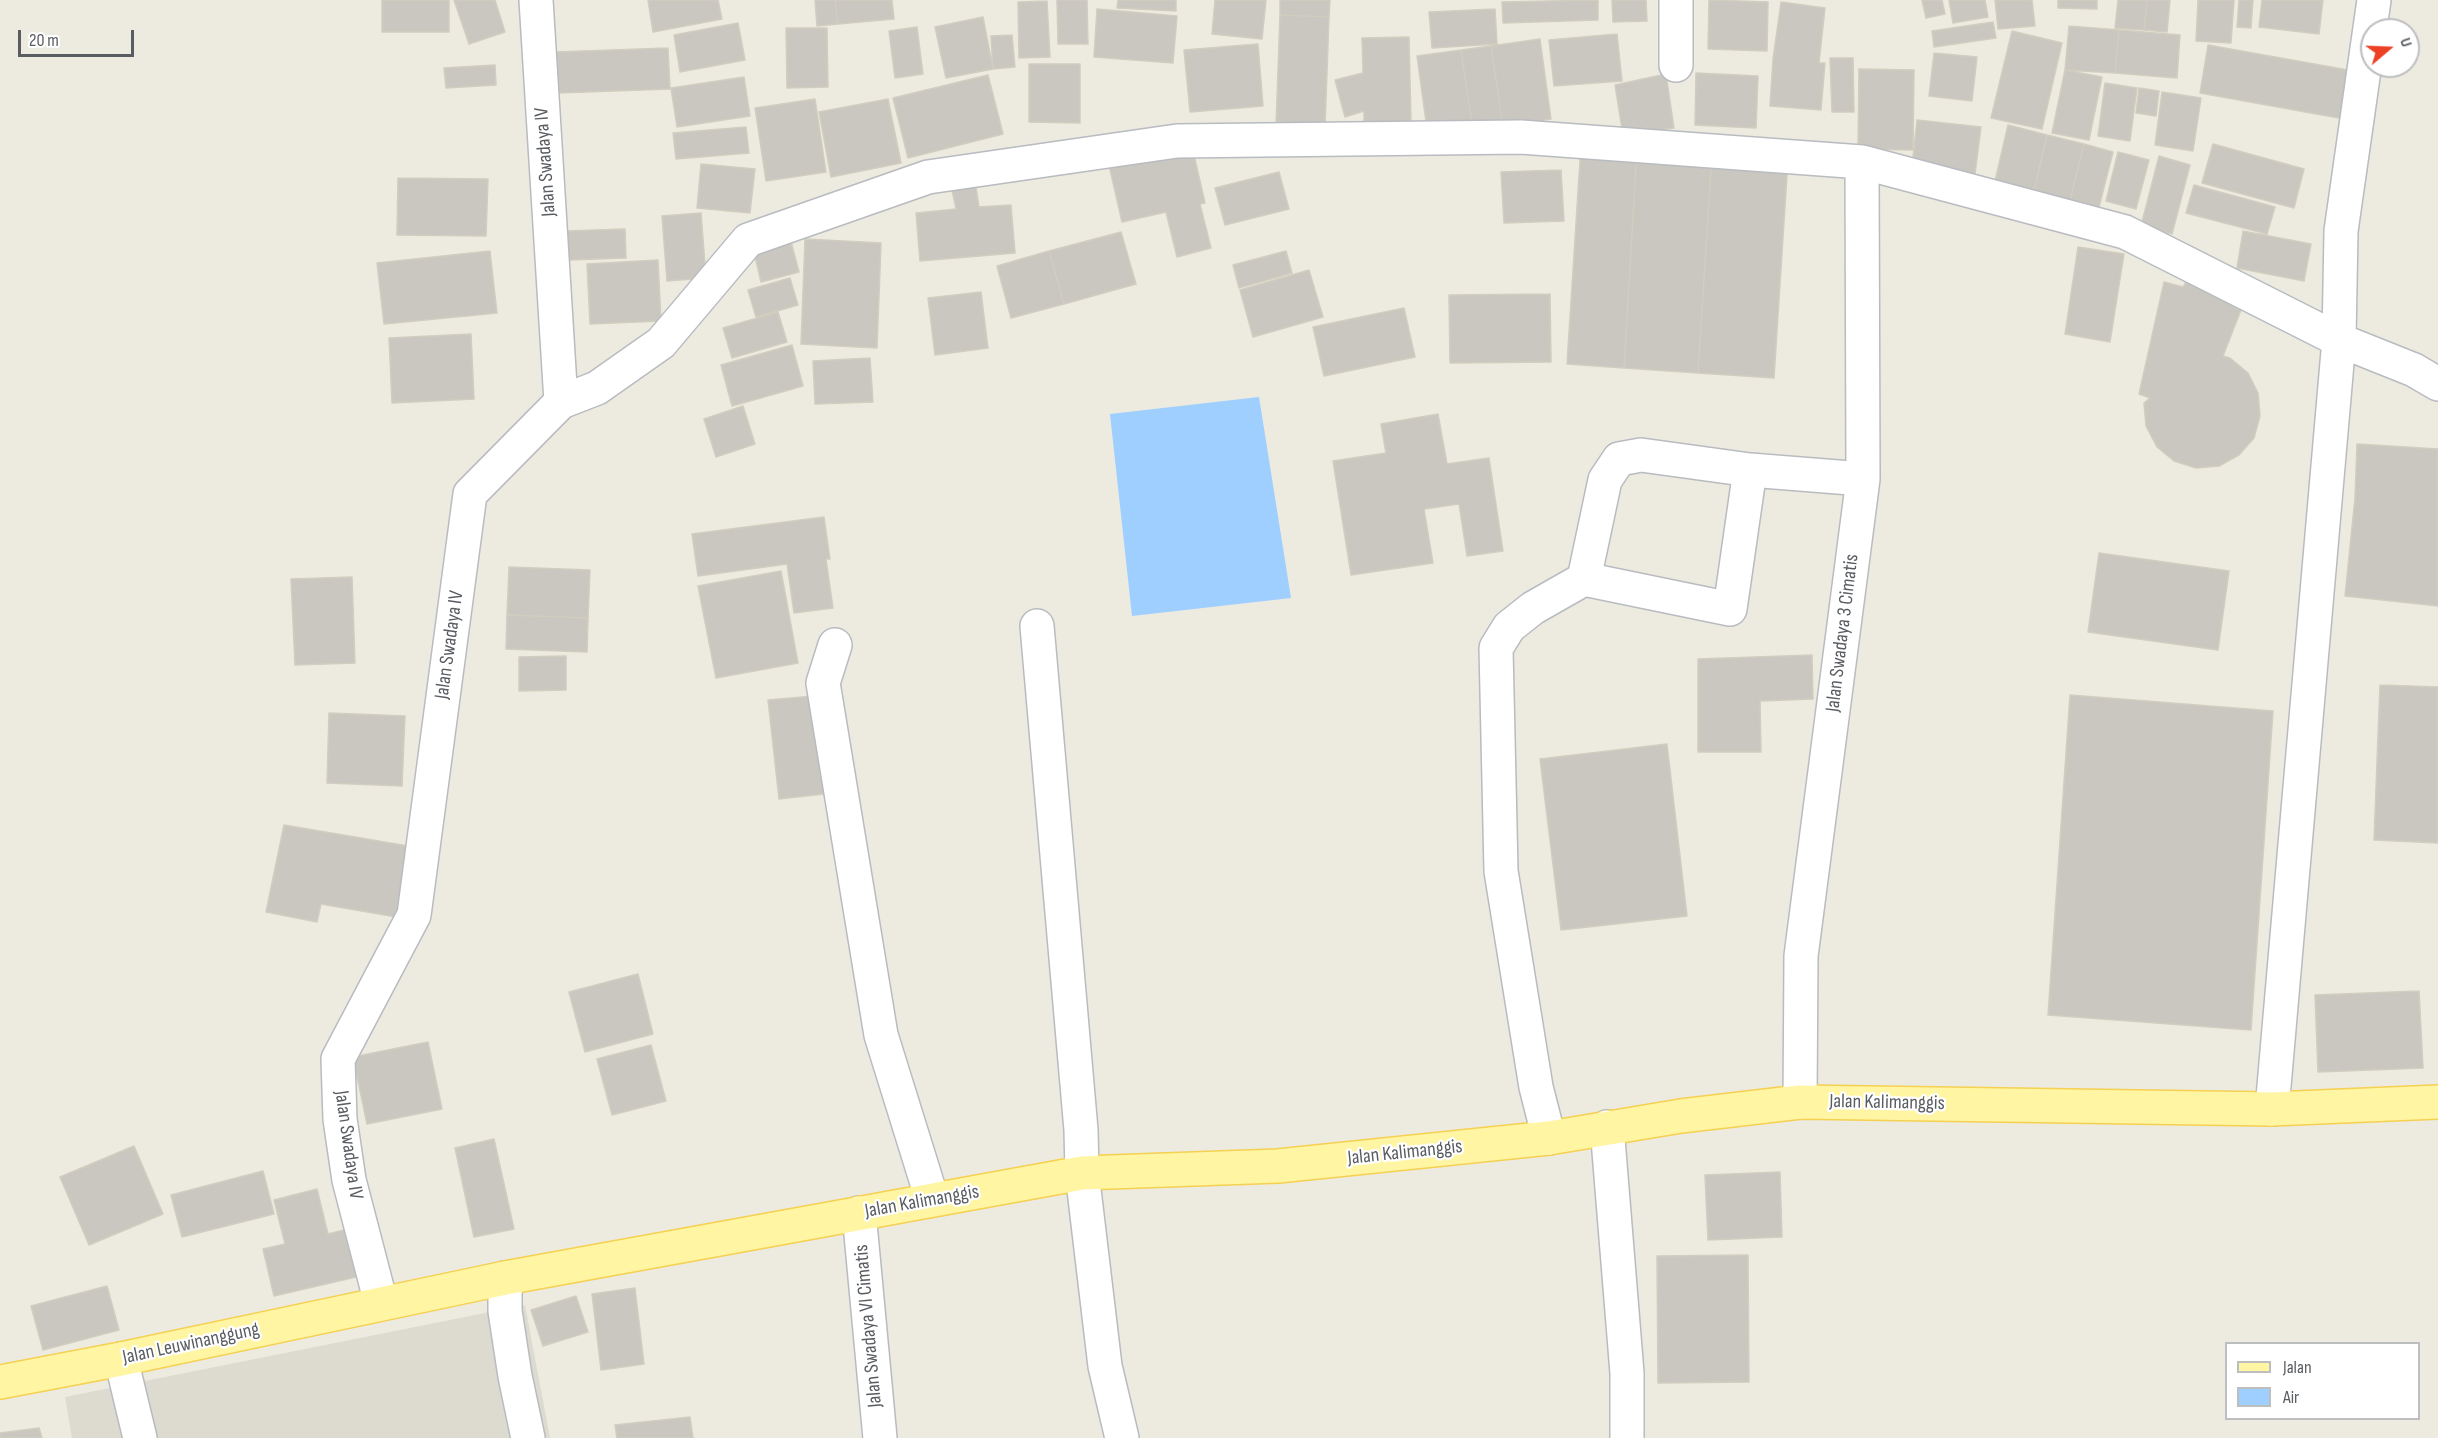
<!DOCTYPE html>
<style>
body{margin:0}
#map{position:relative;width:2438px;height:1438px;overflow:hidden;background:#edebe0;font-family:"Sofia Sans Condensed",sans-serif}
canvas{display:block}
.legend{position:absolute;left:2225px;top:1342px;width:195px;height:78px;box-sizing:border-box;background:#fff;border:2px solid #bdbec0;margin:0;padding:8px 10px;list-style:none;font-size:18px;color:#595d62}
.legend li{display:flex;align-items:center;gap:12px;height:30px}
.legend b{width:30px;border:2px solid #bdbec0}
.north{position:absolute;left:2360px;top:18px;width:60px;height:60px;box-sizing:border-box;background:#fff;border:2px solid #bdbec0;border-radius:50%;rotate:71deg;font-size:16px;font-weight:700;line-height:24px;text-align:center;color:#595d62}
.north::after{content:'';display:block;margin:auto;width:21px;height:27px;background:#ed4126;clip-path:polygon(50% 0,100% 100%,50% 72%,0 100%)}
.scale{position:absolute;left:18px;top:30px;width:116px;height:27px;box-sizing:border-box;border:3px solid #595d62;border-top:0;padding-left:8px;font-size:18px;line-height:21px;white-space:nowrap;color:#595d62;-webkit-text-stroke:4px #fff;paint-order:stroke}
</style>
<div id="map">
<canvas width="2438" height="1438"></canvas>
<ul class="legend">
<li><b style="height:8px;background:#fff5a3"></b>Jalan</li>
<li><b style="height:16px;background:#9ecfff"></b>Air</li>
</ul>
<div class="north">U</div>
<div class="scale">20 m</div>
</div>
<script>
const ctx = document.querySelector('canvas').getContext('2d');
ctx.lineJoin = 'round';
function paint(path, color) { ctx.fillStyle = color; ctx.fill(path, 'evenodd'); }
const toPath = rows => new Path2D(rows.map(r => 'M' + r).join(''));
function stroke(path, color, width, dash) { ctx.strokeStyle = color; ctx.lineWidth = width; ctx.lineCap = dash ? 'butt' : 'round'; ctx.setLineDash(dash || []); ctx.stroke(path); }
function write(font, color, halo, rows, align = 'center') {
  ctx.font = font + ' "Sofia Sans Condensed",sans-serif'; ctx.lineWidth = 4.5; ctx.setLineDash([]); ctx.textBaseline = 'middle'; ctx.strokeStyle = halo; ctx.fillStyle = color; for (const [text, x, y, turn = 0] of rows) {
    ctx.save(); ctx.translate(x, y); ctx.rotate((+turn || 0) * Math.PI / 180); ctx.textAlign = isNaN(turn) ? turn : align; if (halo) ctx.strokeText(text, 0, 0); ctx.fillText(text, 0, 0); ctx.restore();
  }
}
paint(toPath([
 [525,1305,550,1438,72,1438,65,1397]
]), '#dddacf');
paint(toPath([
 [1259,397,1291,598,1132,616,1110,414]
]), '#9ecfff');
const building = toPath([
 [382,0,449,0,449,32,382,32,382,0],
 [454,0,495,0,505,32,469,44,454,0],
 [648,0,718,0,722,19,653,32,648,0],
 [815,0,835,0,838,24,817,26,815,0],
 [835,0,892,0,894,19,838,24,835,0],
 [1057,0,1087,0,1088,44,1058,44,1057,0],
 [1118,0,1176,0,1176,11,1117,8,1118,0],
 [1215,0,1266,0,1262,39,1212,34,1215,0],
 [1280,0,1330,0,1329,17,1280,15,1280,0],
 [1598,0,1598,20,1503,23,1502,2,1598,0],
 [1612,0,1646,0,1647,21,1613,22,1612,0],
 [1709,0,1768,2,1767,51,1708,49,1709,0],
 [1922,0,1942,0,1945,14,1926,18,1922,0],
 [1949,0,1985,0,1988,17,1953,23,1949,0],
 [1995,0,2032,0,2035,26,1998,29,1995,0],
 [2058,0,2097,0,2097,9,2058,8,2058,0],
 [2118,0,2147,0,2144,30,2115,28,2118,0],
 [2147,0,2170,0,2167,32,2144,30,2147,0],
 [2198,0,2234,0,2231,43,2196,41,2198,0],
 [2239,0,2253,0,2251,28,2237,27,2239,0],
 [2262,0,2323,0,2319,34,2259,27,2262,0],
 [1047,1,1050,57,1019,58,1018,2,1047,1],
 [1781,2,1825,8,1819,63,1825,63,1821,110,1770,106,1773,59,1781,2],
 [1097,9,1177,16,1173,63,1094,57,1097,9],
 [1495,9,1497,44,1432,48,1429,12,1495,9],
 [1280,15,1329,17,1325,127,1276,125,1280,15],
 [983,17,993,69,946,78,935,27,983,17],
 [1993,22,1996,38,1934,47,1932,31,1993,22],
 [738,23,745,60,680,72,674,35,738,23],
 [2069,26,2119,30,2115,73,2065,70,2069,26],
 [917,27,923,74,895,78,889,31,917,27],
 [786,28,827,28,828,87,787,88,786,28],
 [2119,30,2180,35,2177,78,2115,73,2119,30],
 [2012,31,2062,43,2042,129,1991,118,2012,31],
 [1617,34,1622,81,1554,86,1549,40,1617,34],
 [1012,35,1015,67,993,69,991,36,1012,35],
 [1409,37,1411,122,1364,123,1364,111,1345,117,1335,80,1363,73,1362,38,1409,37],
 [1540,39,1551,119,1503,126,1491,46,1540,39],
 [1258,44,1263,106,1190,112,1184,50,1258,44],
 [2208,45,2359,72,2350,120,2200,93,2208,45],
 [1491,46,1503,126,1473,130,1461,50,1491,46],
 [668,48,670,89,558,93,556,52,668,48],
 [1461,50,1473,130,1428,136,1417,56,1461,50],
 [1934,53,1977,57,1972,101,1929,96,1934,53],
 [1830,58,1853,58,1854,112,1832,112,1830,58],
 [1029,64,1080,64,1080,123,1029,122,1029,64],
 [495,65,496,85,446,88,444,68,495,65],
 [1859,69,1914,70,1913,150,1858,149,1859,69],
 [2065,70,2102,77,2089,140,2052,133,2065,70],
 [1696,73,1758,76,1756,128,1695,125,1696,73],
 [1666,74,1674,128,1623,135,1615,85,1666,74],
 [988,75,1003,134,908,158,893,98,988,75],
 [744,77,750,116,677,127,671,88,744,77],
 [2105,83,2137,88,2130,141,2098,136,2105,83],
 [2139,88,2159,91,2156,116,2136,113,2139,88],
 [2162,92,2201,98,2193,151,2155,145,2162,92],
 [815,99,826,172,766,181,755,108,815,99],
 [888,99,901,163,831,177,819,112,888,99],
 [1917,120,1981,127,1975,174,1912,167,1917,120],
 [2008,125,2047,135,2034,191,1995,181,2008,125],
 [746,127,749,153,676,159,673,133,746,127],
 [2047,135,2084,144,2070,200,2034,191,2047,135],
 [2084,144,2113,152,2099,207,2070,200,2084,144],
 [2213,144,2304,169,2294,208,2202,183,2213,144],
 [1581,145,1637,149,1624,368,1567,364,1581,145],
 [1192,146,1205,203,1200,204,1211,248,1177,257,1166,212,1122,222,1109,165,1192,146],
 [1637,149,1712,154,1698,373,1624,368,1637,149],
 [2118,152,2149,160,2136,209,2106,201,2118,152],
 [1712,154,1788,159,1774,378,1698,373,1712,154],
 [2159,156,2190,165,2172,234,2141,226,2159,156],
 [701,164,755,169,750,213,697,208,701,164],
 [1561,170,1564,221,1504,223,1501,172,1561,170],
 [1279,172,1289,209,1225,225,1215,188,1279,172],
 [398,178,488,179,486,236,397,235,398,178],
 [975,181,979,207,1011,205,1015,253,920,261,916,213,956,209,951,185,975,181],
 [2194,185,2275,207,2267,234,2186,213,2194,185],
 [701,213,706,278,667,281,662,216,701,213],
 [625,229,626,258,568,260,567,231,625,229],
 [2243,231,2311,244,2304,281,2237,268,2243,231],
 [1121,232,1136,284,1064,304,1049,251,1121,232],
 [789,234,799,272,761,282,752,244,789,234],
 [805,239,881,243,877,348,801,344,805,239],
 [2078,247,2124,254,2110,342,2065,334,2078,247],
 [490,251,497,313,384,324,377,263,490,251],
 [1049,251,1064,304,1011,318,997,266,1049,251],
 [1286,251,1292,273,1239,288,1233,265,1286,251],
 [658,260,661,321,590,324,587,264,658,260],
 [2196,265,2240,287,2235,308,2241,310,2223,356,2230,358,2248,373,2258,393,2260,416,2254,438,2239,455,2219,466,2196,468,2174,461,2157,447,2146,426,2144,403,2150,398,2139,394,2164,282,2183,287,2196,265],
 [1309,270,1323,317,1253,337,1240,290,1309,270],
 [790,278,798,305,756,317,748,290,790,278],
 [981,292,988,348,935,355,928,298,981,292],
 [1550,294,1551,362,1450,363,1449,295,1550,294],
 [1404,308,1415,357,1324,376,1313,327,1404,308],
 [778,312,787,342,732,358,723,328,778,312],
 [471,334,474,399,392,403,389,338,471,334],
 [792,345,803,386,732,406,721,365,792,345],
 [870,358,873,402,815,404,813,361,870,358],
 [743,406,755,444,716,457,704,419,743,406],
 [1438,414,1447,464,1489,458,1503,551,1467,556,1459,504,1424,509,1433,563,1351,575,1333,461,1386,453,1381,424,1438,414],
 [2357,444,2438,449,2438,606,2345,596,2355,498,2357,444],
 [824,517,830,559,826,559,833,608,794,613,787,564,698,576,692,534,824,517],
 [2099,553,2229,571,2218,650,2088,632,2099,553],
 [509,567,590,570,588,618,507,615,509,567],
 [781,571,798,663,716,678,698,586,781,571],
 [352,577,355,663,295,665,291,579,352,577],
 [507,615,588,618,587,652,506,649,507,615],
 [1812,655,1813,699,1760,701,1761,752,1698,752,1698,659,1812,655],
 [566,656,566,690,519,691,519,657,566,656],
 [2380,685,2438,687,2438,843,2374,840,2380,685],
 [2070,695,2273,711,2251,1030,2048,1015,2070,695],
 [814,696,824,794,779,799,768,700,814,696],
 [329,713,405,716,402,786,327,783,329,713],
 [1667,744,1687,916,1561,930,1540,759,1667,744],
 [284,825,414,847,402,918,321,904,317,922,266,912,284,825],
 [638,974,653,1034,585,1052,569,992,638,974],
 [2419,991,2423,1068,2318,1072,2315,995,2419,991],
 [428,1042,442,1109,367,1124,353,1057,428,1042],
 [651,1045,666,1101,612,1115,597,1059,651,1045],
 [494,1139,514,1229,474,1237,455,1148,494,1139],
 [134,1146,163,1214,89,1245,60,1177,134,1146],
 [263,1171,274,1214,182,1237,171,1195,263,1171],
 [1780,1172,1782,1237,1708,1240,1705,1175,1780,1172],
 [317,1189,328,1234,344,1230,356,1277,274,1296,263,1249,285,1244,274,1200,317,1189],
 [1748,1255,1749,1382,1658,1383,1657,1256,1748,1255],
 [107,1286,119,1330,43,1350,31,1306,107,1286],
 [635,1288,644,1364,601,1370,592,1294,635,1288],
 [576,1296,588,1332,543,1346,531,1310,576,1296],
 [690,1417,693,1438,617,1438,615,1425,690,1417],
 [39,1428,42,1438,0,1438,0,1433,39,1428]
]);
paint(building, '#c9c7c0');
stroke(building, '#d1cdbf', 1.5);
const minor = toPath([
 [536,0,561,402],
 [1676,0,1676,65],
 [1584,579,1605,480,1619,459,1641,455,1750,470,1863,479],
 [1037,626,1081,1130,1082,1173,1105,1366,1122,1438],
 [835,645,823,683,881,1035,932,1199],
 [1800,1102,1801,956,1863,479,1862,162],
 [2272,1109,2339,340,2341,231,2374,0],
 [1607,1127,1627,1373,1627,1438],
 [1549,1138,1536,1087,1501,871,1496,648,1509,627,1533,608,1584,579,1730,609,1750,470],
 [859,1213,880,1438],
 [505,1278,505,1311,515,1376,528,1438],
 [381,1303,349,1180,340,1119,338,1059,414,915,470,494,561,402,597,388,661,343,748,240,928,177,1177,141,1521,137,1862,162,2125,232,2339,340,2414,370,2438,384],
 [121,1359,140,1438]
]);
const major = toPath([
 [0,1382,121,1359,505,1278,1082,1173,1278,1166,1549,1138,1681,1116,1800,1102,2272,1109,2438,1102]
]);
stroke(minor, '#b8bbc0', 36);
stroke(major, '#f5d051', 36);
stroke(minor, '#fff', 33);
stroke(major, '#fff5a3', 33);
write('20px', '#595d62', '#fff', [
 ["Jalan Swadaya IV",546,162,-94],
 ["Jalan Swadaya 3 Cimatis",1843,633,-83],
 ["Jalan Swadaya IV",450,645,-82],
 ["Jalan Kalimanggis",1887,1103,1],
 ["Jalan Swadaya IV",348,1145,82],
 ["Jalan Kalimanggis",1405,1153,-6],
 ["Jalan Kalimanggis",922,1202,-10],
 ["Jalan Swadaya VI Cimatis",869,1326,-95],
 ["Jalan Leuwinanggung",191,1344,-12]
]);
</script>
